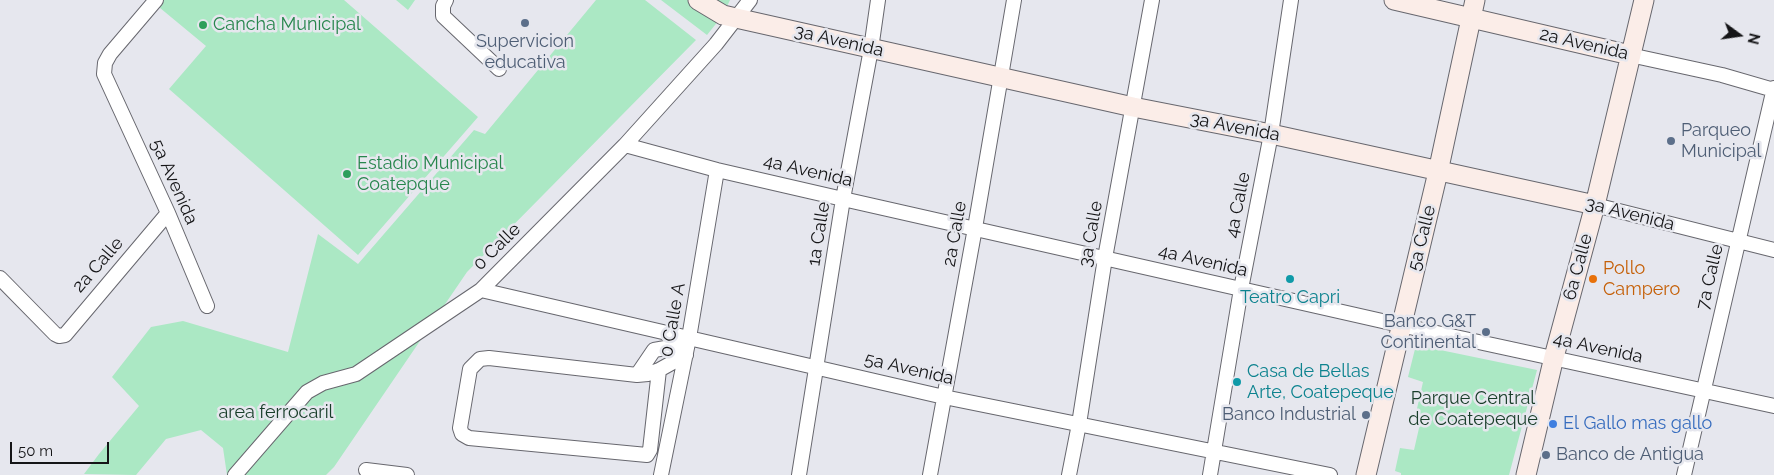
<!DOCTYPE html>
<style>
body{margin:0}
#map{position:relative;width:1774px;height:475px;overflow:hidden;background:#e6e7ee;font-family:Raleway,sans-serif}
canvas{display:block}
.north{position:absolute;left:1714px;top:10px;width:50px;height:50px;-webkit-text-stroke:4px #e6e7ee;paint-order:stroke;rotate:104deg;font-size:14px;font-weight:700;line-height:20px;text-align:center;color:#151517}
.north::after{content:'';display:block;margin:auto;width:18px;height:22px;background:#151517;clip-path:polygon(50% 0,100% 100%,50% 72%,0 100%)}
.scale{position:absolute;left:10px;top:442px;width:99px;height:22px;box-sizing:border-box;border:2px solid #151517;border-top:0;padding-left:6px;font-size:15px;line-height:18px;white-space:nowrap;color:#151517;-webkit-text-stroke:4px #e6e7ee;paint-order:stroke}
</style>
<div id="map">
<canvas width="1774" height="475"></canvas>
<div class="north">N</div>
<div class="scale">50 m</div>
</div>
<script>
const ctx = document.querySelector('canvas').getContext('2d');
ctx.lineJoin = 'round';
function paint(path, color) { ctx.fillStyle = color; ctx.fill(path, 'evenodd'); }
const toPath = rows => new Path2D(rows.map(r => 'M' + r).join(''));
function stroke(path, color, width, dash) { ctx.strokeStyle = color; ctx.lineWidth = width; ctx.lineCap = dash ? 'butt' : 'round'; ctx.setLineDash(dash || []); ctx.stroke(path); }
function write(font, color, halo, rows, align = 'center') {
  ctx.font = font + ' Raleway,sans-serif'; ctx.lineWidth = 5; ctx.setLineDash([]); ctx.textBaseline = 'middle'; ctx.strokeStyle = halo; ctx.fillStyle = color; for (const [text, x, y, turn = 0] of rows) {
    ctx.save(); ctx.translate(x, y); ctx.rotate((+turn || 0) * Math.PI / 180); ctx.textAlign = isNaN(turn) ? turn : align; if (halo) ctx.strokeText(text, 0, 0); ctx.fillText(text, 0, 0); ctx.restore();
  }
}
paint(toPath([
 [156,0,344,0,478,117,358,255,169,89,206,46,154,3],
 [396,0,415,0,408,10],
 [596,0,645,0,696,40,467,272,334,467,326,475,227,475,223,448,201,430,166,439,136,475,84,474,99,454,139,406,112,377,151,327,183,321,288,352,318,234,358,264,474,130,485,134],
 [661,0,730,0,723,15,707,35],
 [1416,345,1537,370,1509,475,1401,475,1401,473,1395,471,1400,448,1414,450,1422,415,1416,413,1423,382,1408,377]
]), '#abe8c4');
const minor = toPath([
 [156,0,110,54,105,63,104,74,168,213,207,306],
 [446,0,443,6,443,16,499,69],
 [1630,55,1722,75,1774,90],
 [625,145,717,170,843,199,1400,325,1774,406],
 [1595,205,1774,250],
 [0,278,55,334,59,336,65,335,168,213],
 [481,290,944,397,1330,475],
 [659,370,650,450,647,455,469,438,462,434,460,428,470,369,480,359,489,358,637,375,648,374,659,370,686,355],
 [637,375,654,350,688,344],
 [366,470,407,475],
 [235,475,307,392,323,383,356,374,481,290,625,145,716,44,750,0],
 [661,475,689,338,717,170],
 [799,475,843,199,871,49,878,0],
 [930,475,975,228,1014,0],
 [1069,475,1079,424,1105,258,1152,0],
 [1210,475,1241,289,1271,134,1291,0],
 [1684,475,1774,88]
]);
const secondary = toPath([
 [698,0,723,15,736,18,1133,107,1271,134,1595,205],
 [1394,0,1630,55],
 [1366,475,1438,172,1475,0],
 [1526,475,1554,357,1595,205,1644,0]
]);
stroke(minor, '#67676e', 16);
stroke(secondary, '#67676e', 21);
stroke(minor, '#fff', 14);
stroke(secondary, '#fbede8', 19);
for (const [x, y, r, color] of [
 [525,23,5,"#5c6f8a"],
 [203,25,5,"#2e9e5b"],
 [1671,141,5,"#5c6f8a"],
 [347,174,5,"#2e9e5b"],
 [1290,279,5,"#0f9aa8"],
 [1593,279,5,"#e8710a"],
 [1486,332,5,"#5c6f8a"],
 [1237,382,5,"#0f9aa8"],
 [1366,415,5,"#5c6f8a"],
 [1553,424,5,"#3f7fe0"],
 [1546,455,5,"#5c6f8a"]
]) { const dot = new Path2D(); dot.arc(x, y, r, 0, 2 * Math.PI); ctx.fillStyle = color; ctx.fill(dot); stroke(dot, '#e6e7ee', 2); }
write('18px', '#27864d', '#e6e7ee', [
 ["Cancha Municipal",213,25],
 ["Estadio Municipal",357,164],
 ["Coatepque",357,185]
], 'left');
write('18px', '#151517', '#e6e7ee', [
 ["3a Avenida",839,41,13],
 ["2a Avenida",1584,44,13],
 ["3a Avenida",1235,127,11],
 ["4a Avenida",808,171,13],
 ["5a Avenida",174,182,66],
 ["4a Calle",1238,205,-79],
 ["3a Avenida",1630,214,14],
 ["1a Calle",819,234,-81],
 ["2a Calle",955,234,-80],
 ["3a Calle",1091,234,-80],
 ["5a Calle",1422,238,-76],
 ["0 Calle",497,247,-45],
 ["4a Avenida",1203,261,13],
 ["2a Calle",98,265,-49],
 ["6a Calle",1578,267,-75],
 ["7a Calle",1710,277,-77],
 ["0 Calle A",673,320,-80],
 ["4a Avenida",1598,348,12],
 ["5a Avenida",909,369,13]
]);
write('18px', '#4e5e75', '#e6e7ee', [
 ["Supervicion",525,42,"center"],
 ["educativa",525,63,"center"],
 ["Parqueo",1681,131],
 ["Municipal",1681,152],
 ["Banco G&T",1476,322,"right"],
 ["Continental",1476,343,"right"],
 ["Banco Industrial",1356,415,"right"],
 ["Banco de Antigua",1556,455]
], 'left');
write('18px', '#c56008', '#e6e7ee', [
 ["Pollo",1603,269],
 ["Campero",1603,290]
], 'left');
write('18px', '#0d838f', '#e6e7ee', [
 ["Teatro Capri",1290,298],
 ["Casa de Bellas",1247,372,"left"],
 ["Arte, Coatepeque",1247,393,"left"]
]);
write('18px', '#183d29', '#e6e7ee', [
 ["Parque Central",1473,399],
 ["de Coatepeque",1473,420],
 ["area ferrocaril",276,413]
]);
write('18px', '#366cbe', '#e6e7ee', [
 ["El Gallo mas gallo",1563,424]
], 'left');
</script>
